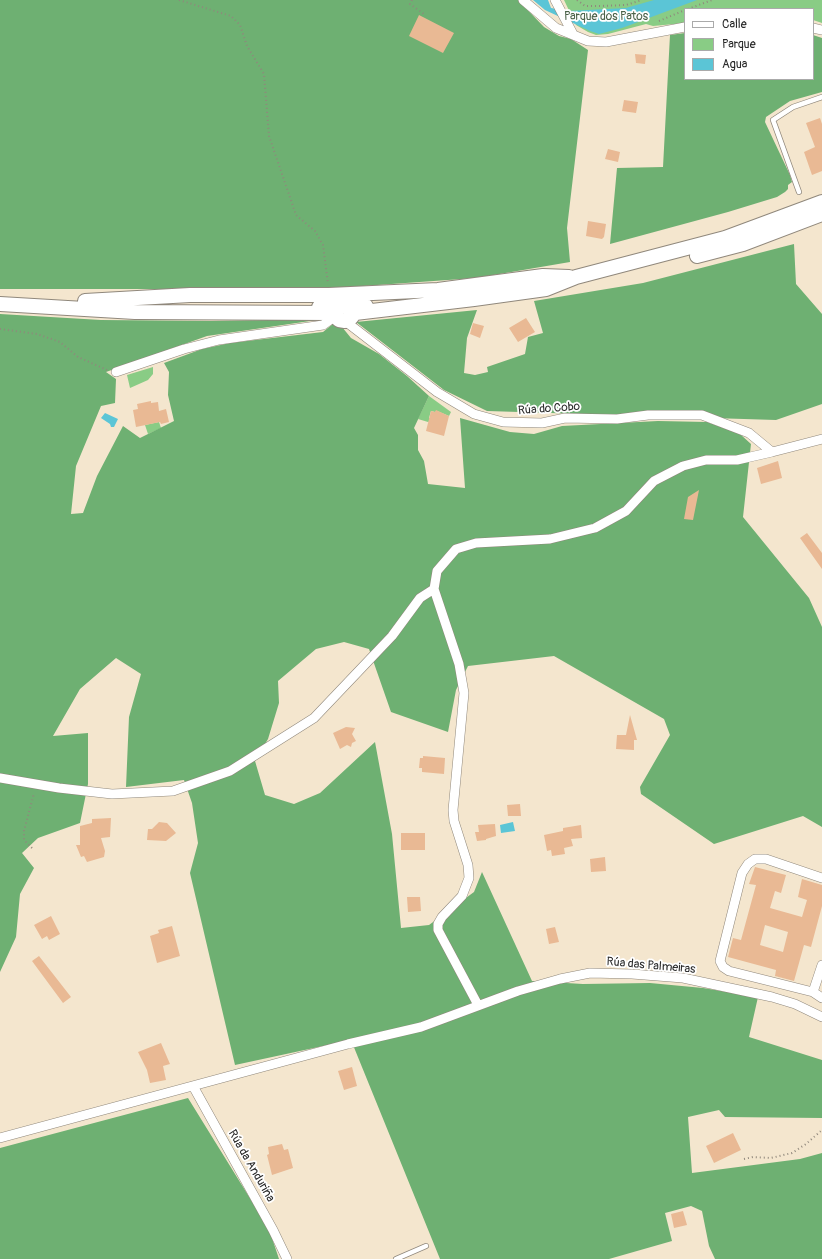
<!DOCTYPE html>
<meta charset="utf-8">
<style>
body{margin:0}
#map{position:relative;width:822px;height:1259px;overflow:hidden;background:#f4e6ce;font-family:Pangolin,sans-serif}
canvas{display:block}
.legend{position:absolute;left:684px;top:8px;width:130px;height:72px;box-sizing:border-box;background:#fff;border:1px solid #aaa;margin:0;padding:5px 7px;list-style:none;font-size:12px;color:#2b2b2b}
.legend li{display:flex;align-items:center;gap:8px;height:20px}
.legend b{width:20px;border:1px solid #aaa}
</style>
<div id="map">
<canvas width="822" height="1259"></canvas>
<ul class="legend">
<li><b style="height:5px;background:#fff"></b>Calle</li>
<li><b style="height:11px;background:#89cc85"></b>Parque</li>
<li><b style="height:11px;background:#5bc5d6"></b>Agua</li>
</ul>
</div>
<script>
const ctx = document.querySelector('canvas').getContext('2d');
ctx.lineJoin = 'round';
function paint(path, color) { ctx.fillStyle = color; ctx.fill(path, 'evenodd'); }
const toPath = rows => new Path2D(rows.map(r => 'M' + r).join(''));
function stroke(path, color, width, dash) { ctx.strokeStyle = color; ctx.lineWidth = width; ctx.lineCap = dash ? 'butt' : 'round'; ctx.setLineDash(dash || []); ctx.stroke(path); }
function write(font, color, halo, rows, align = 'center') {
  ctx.font = font + ' Pangolin,sans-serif'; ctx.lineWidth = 3.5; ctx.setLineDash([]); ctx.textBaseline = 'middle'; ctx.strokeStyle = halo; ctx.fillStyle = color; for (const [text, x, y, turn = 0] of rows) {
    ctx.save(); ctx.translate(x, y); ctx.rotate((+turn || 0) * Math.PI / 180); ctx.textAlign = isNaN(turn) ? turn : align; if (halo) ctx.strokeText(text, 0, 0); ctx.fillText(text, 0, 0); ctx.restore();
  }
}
paint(toPath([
 [564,0,822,0,822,23,813,20,813,9,685,9,685,23,653,26,646,24,608,34,596,35,588,32,576,25],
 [153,367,153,374,148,380,130,388,127,375],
 [429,396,451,412,449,416,437,411,435,412,431,411,429,418,431,419,431,421,428,422,418,419],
 [159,422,161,428,148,434,145,425]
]), '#89cc85');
paint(toPath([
 [0,0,518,0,544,27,559,36,571,39,588,50,567,228,570,262,476,278,321,289,0,289],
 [685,33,685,79,813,79,813,35,822,38,822,92,790,101,766,117,765,122,790,175,792,182,788,185,788,189,785,192,777,197,728,212,610,244,617,168,663,167,670,35],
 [794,244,796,284,822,314,822,404,776,420,487,411,444,390,356,322,477,310,467,338,464,373,475,375,488,372,487,367,525,354,528,337,543,333,534,301,643,283],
 [0,314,101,320,212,321,324,319,207,336,106,372,116,379,115,403,101,406,76,466,71,514,83,513,97,476,123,426,140,438,174,421,168,395,169,372,164,363,202,349,230,343,323,332,334,323,342,327,351,338,379,354,407,376,429,396,414,428,418,435,418,450,424,461,428,484,465,488,460,418,510,432,534,434,562,426,658,421,707,422,740,434,751,444,743,517,809,598,822,627,822,827,803,816,714,844,641,794,640,787,670,735,664,719,554,656,468,666,456,690,448,732,391,712,369,649,344,642,316,649,278,681,279,703,268,739,255,761,265,795,294,804,320,793,375,742,392,834,401,928,429,925,474,892,482,872,532,981,583,984,650,983,703,988,758,997,749,1037,822,1060,822,1118,725,1117,719,1110,688,1117,692,1173,800,1159,822,1153,822,1259,715,1259,709,1246,702,1211,691,1206,665,1213,672,1241,609,1259,440,1259,351,1040,235,1065,190,873,198,843,192,803,184,780,126,787,129,717,141,674,116,658,80,689,53,736,88,733,88,784,80,823,38,838,22,853,34,868,20,894,16,937,0,972],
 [188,1098,269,1229,279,1259,0,1259,0,1148]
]), '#6eb072');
paint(toPath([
 [533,0,548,0,551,8,569,11,626,8,654,0,697,0,622,28,599,34,590,31,545,10],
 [105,413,118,419,114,427,111,427,110,424,101,418],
 [513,822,515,831,501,833,500,825]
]), '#5bc5d6');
paint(toPath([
 [419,15,454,33,443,53,409,36],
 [635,54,646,55,645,64,636,63],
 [624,100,638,102,636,113,622,111],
 [820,118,822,124,822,171,812,175,804,152,815,147,806,123],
 [608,149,620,152,618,162,605,159],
 [588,221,606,224,604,237,602,239,586,236],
 [526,318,535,332,518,342,509,328],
 [473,323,484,326,480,338,470,334],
 [151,401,151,403,158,402,159,411,166,409,169,422,161,424,160,422,136,427,133,410,138,409,137,404],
 [436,410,449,416,444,436,426,431,431,411,435,412],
 [778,461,782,478,761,484,757,468],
 [699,490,693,520,684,519,688,497],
 [807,533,822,553,822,569,800,538],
 [630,715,637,740,634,740,634,750,616,749,617,735,626,735],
 [346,727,355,728,352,734,356,741,352,743,351,747,347,745,340,749,333,733],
 [423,756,445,758,444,774,422,772,422,768,419,768,420,758,423,758],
 [520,804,521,816,508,816,507,805],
 [111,818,110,837,101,838,105,851,104,857,87,862,84,856,81,857,76,845,80,845,80,826,92,823,92,819],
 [159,822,167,823,176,833,166,841,147,840,148,829,152,829],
 [495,824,496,836,486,839,486,840,477,841,475,832,479,832,478,825],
 [581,825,582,838,571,839,573,846,564,848,565,854,552,856,551,850,547,851,544,835,563,831,563,828],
 [401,833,425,833,425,850,401,850],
 [605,857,606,871,591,872,590,859],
 [755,867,786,875,781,893,775,891,770,908,802,917,807,900,798,897,802,879,822,885,822,906,811,947,804,945,794,981,775,976,776,970,728,957,733,938,741,940,756,885,749,884],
 [765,925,788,932,783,952,760,945],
 [407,897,420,897,421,911,408,912],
 [51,916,60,934,49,940,47,936,42,939,34,925],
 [172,926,180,956,157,963,150,936,159,933,158,930],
 [555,927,559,942,549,944,546,929],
 [39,956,71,997,63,1003,32,961],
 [161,1043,170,1064,163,1066,166,1080,150,1083,147,1070,138,1052],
 [352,1067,357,1086,344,1090,338,1071],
 [733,1133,741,1150,714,1163,706,1146],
 [282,1144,284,1150,288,1149,293,1168,272,1175,267,1155,269,1154,268,1147],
 [683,1211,687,1225,674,1228,671,1214]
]), '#e9b994');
const lane = toPath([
 [799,192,773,120,793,107,822,97],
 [396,1259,426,1246]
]);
const street = toPath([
 [523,0,556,28,588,41,606,42,685,27],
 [555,0,573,34],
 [813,28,822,30],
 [345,321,437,392,474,414,503,422,542,423,565,418,617,419,648,415,702,415,749,433,772,452,822,439],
 [116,372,184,349,219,340,323,325,334,317],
 [0,778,59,788,112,794,173,791,230,771,314,718,392,636,420,598,434,589],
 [822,878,766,859,755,859,748,864,742,873,720,961,723,967,729,971,813,992,822,998],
 [813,992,822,965],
 [478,1005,438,930,438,924,442,917,462,896,469,878,468,865,454,821,453,810,464,693,459,664,434,589,437,571,456,549,476,543,550,539,595,528,626,511,654,481,683,466,706,460,737,460,772,452],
 [193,1086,273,1230,287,1259],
 [0,1138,348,1044,421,1027,518,991,560,979,590,973,632,974,683,978,772,997,795,1004,822,1017]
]);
const primary = toPath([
 [697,256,743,244,822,214],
 [85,301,190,295,329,295,438,290,543,276,569,277],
 [0,304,135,312,331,313,339,320,345,321,351,318,355,313,474,299,546,289,576,277,725,238,822,202],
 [319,307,366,306]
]);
stroke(lane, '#90887c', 6);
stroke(street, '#90887c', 10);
stroke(primary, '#90887c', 16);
stroke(toPath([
 [179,0,231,16,240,25,247,46,264,74,269,136,296,215,315,231,323,245,328,284],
 [412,0,410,4,424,14],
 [577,0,585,6,600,6,626,5,642,0],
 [688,9,712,0],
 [659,21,685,10],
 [0,329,37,334,60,342,78,357,107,370],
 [32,848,24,840,24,831,34,793],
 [744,1159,753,1157,771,1158,792,1153,806,1144,822,1130]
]), '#90887c', 2, [1, 3]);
stroke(lane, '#fff', 4.5);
stroke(street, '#fff', 9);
stroke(primary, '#fff', 14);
write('12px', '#4c634a', '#fff', [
 ["Parque dos Patos",606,17]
]);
write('12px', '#2b2b2b', '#fff', [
 ["Rúa do Cobo",549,409,-4],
 ["Rúa das Palmeiras",651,966,5],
 ["Rúa da Anduriña",251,1166,60]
]);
</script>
